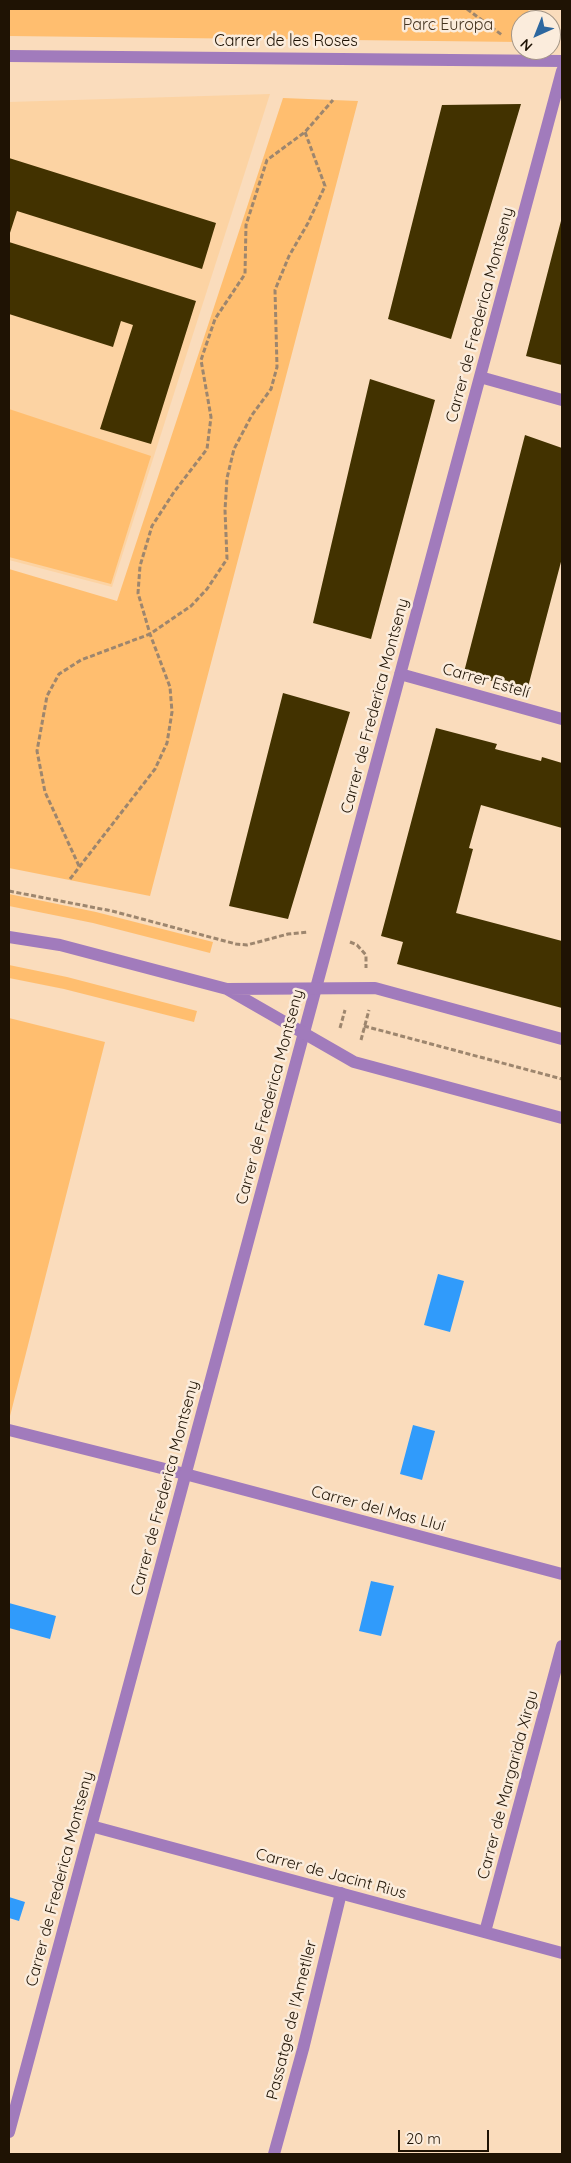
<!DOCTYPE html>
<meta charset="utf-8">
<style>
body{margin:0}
#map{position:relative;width:571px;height:2163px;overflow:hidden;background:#fadcbc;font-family:Quicksand,sans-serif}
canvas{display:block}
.frame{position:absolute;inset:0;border:10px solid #1f1304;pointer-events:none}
.north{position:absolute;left:511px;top:10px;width:50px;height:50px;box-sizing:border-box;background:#fbecdc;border:1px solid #a39586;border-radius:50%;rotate:224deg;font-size:14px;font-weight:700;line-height:20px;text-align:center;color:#1f1304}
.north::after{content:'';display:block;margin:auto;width:18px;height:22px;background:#2d679f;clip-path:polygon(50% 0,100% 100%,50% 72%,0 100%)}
.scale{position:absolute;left:398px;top:2130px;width:91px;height:22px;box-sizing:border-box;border:2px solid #1f1304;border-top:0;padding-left:6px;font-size:15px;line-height:18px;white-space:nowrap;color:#1f1304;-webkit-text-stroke:4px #fbecdc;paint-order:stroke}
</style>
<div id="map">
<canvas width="571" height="2163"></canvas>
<div class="frame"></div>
<div class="north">N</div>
<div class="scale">20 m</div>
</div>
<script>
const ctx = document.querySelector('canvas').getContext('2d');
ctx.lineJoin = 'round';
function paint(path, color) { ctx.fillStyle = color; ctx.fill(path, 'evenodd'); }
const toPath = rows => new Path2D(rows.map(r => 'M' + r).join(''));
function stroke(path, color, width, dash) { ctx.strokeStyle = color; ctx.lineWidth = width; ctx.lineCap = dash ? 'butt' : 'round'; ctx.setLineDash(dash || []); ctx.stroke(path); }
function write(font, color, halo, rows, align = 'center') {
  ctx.font = font + ' Quicksand,sans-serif'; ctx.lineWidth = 5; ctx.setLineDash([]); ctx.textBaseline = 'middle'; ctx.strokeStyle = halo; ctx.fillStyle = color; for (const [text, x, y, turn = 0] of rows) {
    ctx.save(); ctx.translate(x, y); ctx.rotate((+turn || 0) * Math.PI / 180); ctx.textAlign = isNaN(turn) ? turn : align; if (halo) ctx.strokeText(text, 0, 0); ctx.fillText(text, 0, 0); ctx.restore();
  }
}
paint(toPath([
 [270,94,112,587,9,560,9,102]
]), '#fcd3a3');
paint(toPath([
 [9,9,529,9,526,20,521,20,520,42,9,36],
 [283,98,358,101,150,896,9,868,9,569,117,601],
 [9,409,151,456,111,584,9,557],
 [9,894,96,912,213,942,210,953,93,923,9,906],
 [9,965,67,977,197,1011,194,1022,64,989,9,978],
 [9,1018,105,1042,9,1420]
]), '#ffbe6f');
paint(toPath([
 [438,1274,464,1281,450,1332,424,1325],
 [413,1425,435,1431,422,1480,400,1474],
 [371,1581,394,1586,381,1636,359,1631],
 [9,1603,56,1616,50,1639,9,1628],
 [9,1897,25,1902,19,1921,9,1918]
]), '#309bfb');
paint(toPath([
 [521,104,451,339,388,319,442,105],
 [9,158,216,223,202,269,17,211,9,236],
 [562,217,562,365,526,356],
 [9,242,196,301,151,444,100,429,133,325,121,321,113,347,9,314],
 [370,379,435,400,371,639,313,623],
 [525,435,562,448,562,558,528,687,463,676],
 [283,693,350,712,288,919,229,906],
 [436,728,497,744,495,749,541,761,542,757,562,763,562,828,481,805,469,848,473,849,456,913,562,941,562,1008,397,964,403,942,381,936]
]), '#423200');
stroke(toPath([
 [467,9,502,35],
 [79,866,45,792,37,751,47,696,59,674,81,660,150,634,191,606,207,589,227,559,225,510,227,478,234,449,252,415,271,389,277,367,275,290,289,256,308,223,325,186,305,132],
 [70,879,155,769,167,743,172,712,170,687,150,634,138,593,140,566,152,526,174,492,207,449,211,417,201,360,215,319,245,274,246,225,267,160,305,132,333,100],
 [9,891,112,911,236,944,247,945,288,934,308,932],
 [350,942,357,945,366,955,366,968],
 [364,1026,562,1079],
 [340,1028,345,1010],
 [361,1040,369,1010]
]), '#9d866e', 3, [5, 2.5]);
stroke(toPath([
 [9,1430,185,1474]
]), '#a17bbc', 12);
stroke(toPath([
 [274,2154,303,2049,341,1893]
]), '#a17bbc', 12);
stroke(toPath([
 [9,56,562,61],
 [480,377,562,400],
 [400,674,562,719],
 [185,1474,562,1574],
 [91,1826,562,1953],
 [485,1932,562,1646],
 [9,2132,562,71]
]), '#a17bbc', 12);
stroke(toPath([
 [9,937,60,945,227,989,354,1062,562,1118],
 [227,989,375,988,562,1039]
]), '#a17bbc', 12);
write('16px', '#453420', '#fbecdc', [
 ["Parc Europa",448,25]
]);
write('16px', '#1f1304', '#fbecdc', [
 ["Carrer de les Roses",286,41],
 ["Carrer de Frederica Montseny",480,315,-75],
 ["Carrer Estelí",486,681,16],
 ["Carrer de Frederica Montseny",375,706,-75],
 ["Carrer de Frederica Montseny",270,1097,-75],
 ["Carrer de Frederica Montseny",165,1488,-75],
 ["Carrer del Mas Lluí",378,1509,15],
 ["Carrer de Margarida Xirgu",508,1785,-75],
 ["Carrer de Jacint Rius",331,1874,15],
 ["Carrer de Frederica Montseny",60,1879,-75],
 ["Passatge de l'Ametller",292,2020,-76]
]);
</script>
